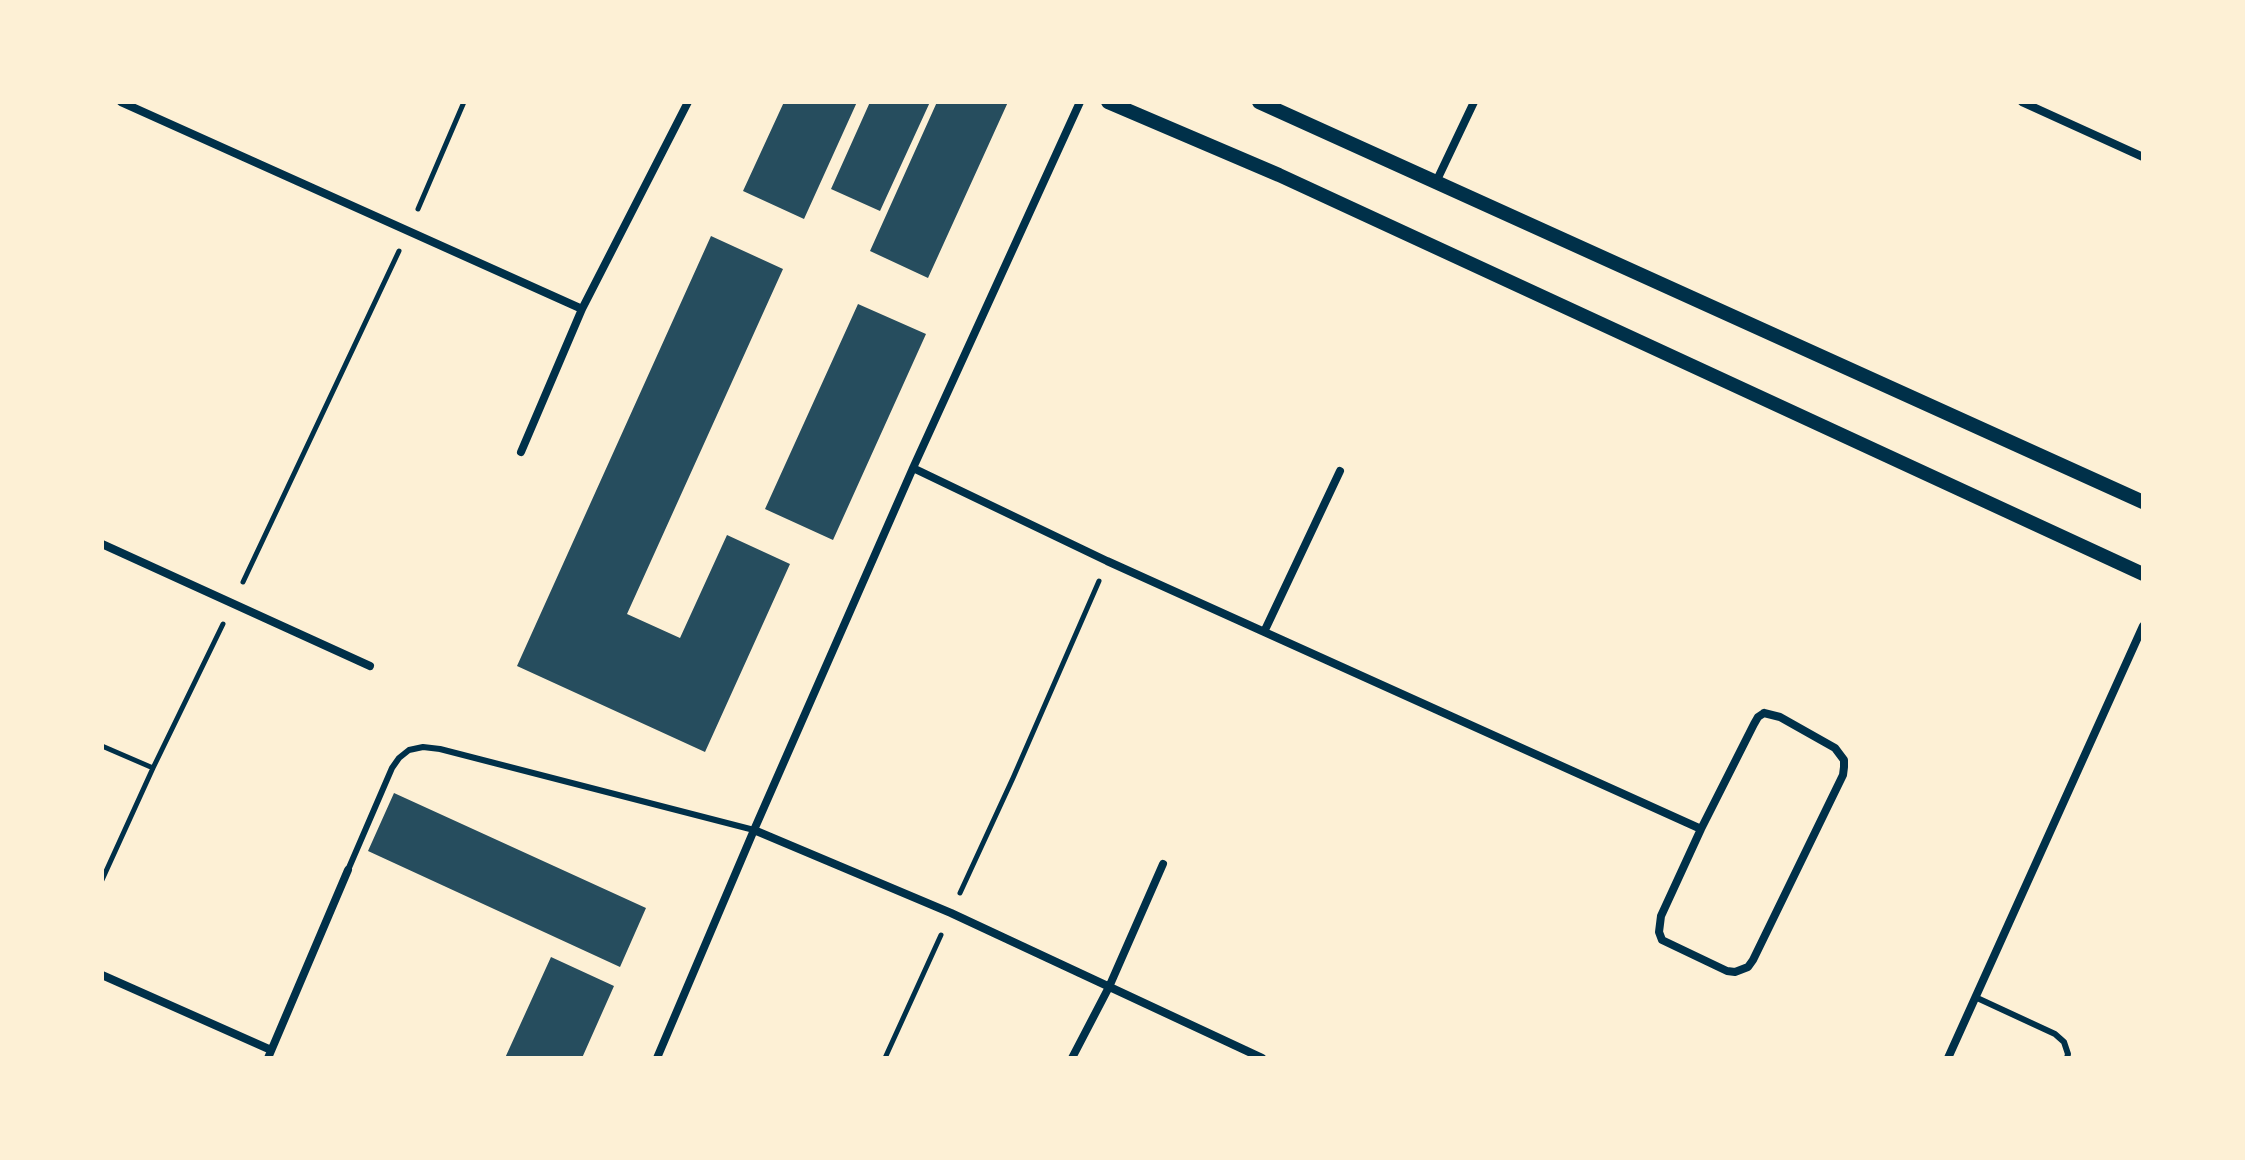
<!DOCTYPE html>
<style>
body{margin:0}
#map{position:relative;width:2245px;height:1160px;overflow:hidden;background:#fdf0d5;font-family:"DejaVu Sans",sans-serif}
canvas{display:block}
.frame{position:absolute;inset:0;border:104px solid #fdf0d5;pointer-events:none}
</style>
<div id="map">
<canvas width="2245" height="1160"></canvas>
<div class="frame"></div>
</div>
<script>
const ctx = document.querySelector('canvas').getContext('2d');
ctx.lineJoin = 'round';
function paint(path, color) { ctx.fillStyle = color; ctx.fill(path, 'evenodd'); }
const toPath = rows => new Path2D(rows.map(r => 'M' + r).join(''));
function stroke(path, color, width, dash) { ctx.strokeStyle = color; ctx.lineWidth = width; ctx.lineCap = dash ? 'butt' : 'round'; ctx.setLineDash(dash || []); ctx.stroke(path); }
paint(toPath([
 [784,102,857,102,804,219,743,191],
 [870,102,930,102,880,211,831,189],
 [937,102,1008,102,928,278,870,251],
 [711,236,783,269,627,614,680,638,727,535,790,564,705,752,517,666],
 [858,304,926,334,833,540,765,509],
 [394,793,646,908,620,967,368,851],
 [551,957,614,986,582,1058,505,1058]
]), '#264d5e');
stroke(toPath([
 [418,209,464,102],
 [243,582,399,251],
 [102,746,153,768],
 [102,880,153,768,223,624],
 [960,893,1013,778,1099,581],
 [885,1058,941,935]
]), '#003049', 5);
stroke(toPath([
 [348,870,392,768,399,758,409,750,423,747,440,749,754,830],
 [1975,997,2055,1034,2064,1042,2068,1054,2067,1058]
]), '#003049', 6);
stroke(toPath([
 [121,102,582,309],
 [2022,102,2143,157],
 [1436,182,1474,102],
 [521,452,582,309,688,102],
 [913,468,1107,561,1701,829],
 [102,544,370,666],
 [1264,632,1340,471],
 [1764,713,1780,717,1835,748,1844,760,1844,767,1843,775,1753,960,1748,967,1735,972,1727,971,1662,940,1659,932,1661,916,1701,829,1754,724,1758,717,1764,713],
 [754,830,951,913,1262,1058],
 [102,975,271,1050],
 [268,1058,348,870],
 [657,1058,754,830,913,468,1080,102],
 [1072,1058,1109,987,1163,864],
 [1948,1058,2143,626]
]), '#003049', 8);
stroke(toPath([
 [1108,102,1279,175,2143,574],
 [1259,102,2143,502]
]), '#003049', 14);
</script>
